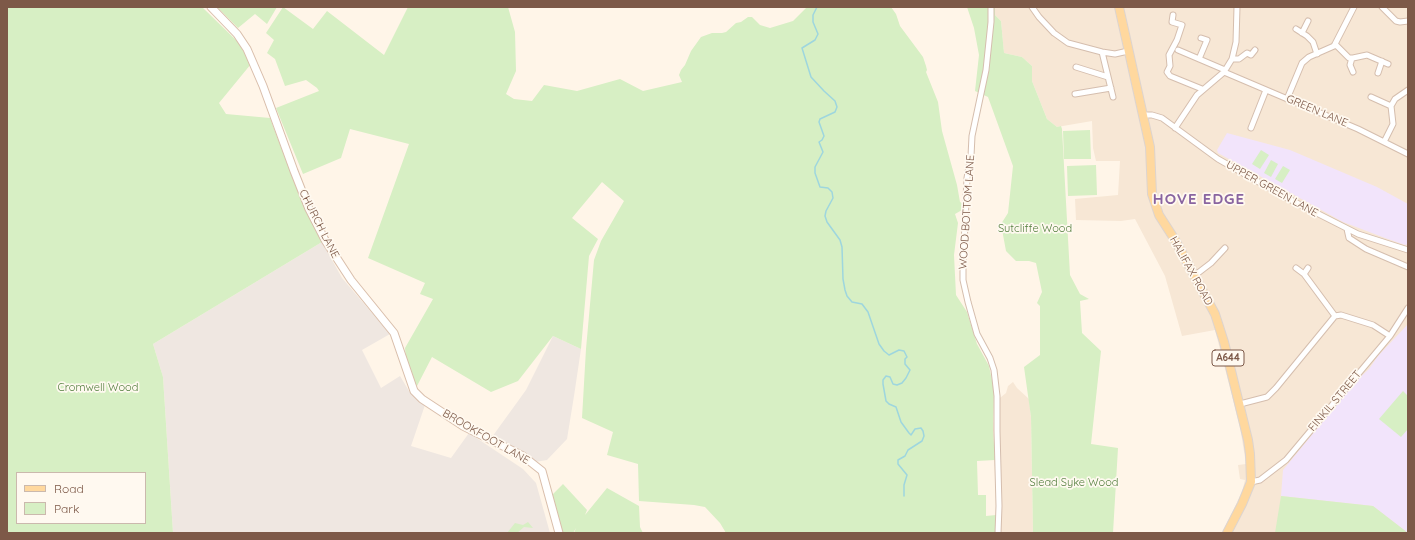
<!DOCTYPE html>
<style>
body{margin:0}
#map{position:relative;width:1415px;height:540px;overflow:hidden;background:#fff5e8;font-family:Quicksand,sans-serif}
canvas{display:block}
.frame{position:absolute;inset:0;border:8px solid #7d5948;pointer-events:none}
.legend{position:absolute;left:16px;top:472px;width:130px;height:52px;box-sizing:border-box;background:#fff9f0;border:1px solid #cbb9ad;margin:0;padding:5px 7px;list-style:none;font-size:12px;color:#7d5948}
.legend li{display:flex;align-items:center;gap:8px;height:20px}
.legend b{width:20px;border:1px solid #cbb9ad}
</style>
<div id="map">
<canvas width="1415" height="540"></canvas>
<div class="frame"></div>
<ul class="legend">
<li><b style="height:5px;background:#ffd89e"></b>Road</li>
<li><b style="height:11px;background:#d7efc4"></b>Park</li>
</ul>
</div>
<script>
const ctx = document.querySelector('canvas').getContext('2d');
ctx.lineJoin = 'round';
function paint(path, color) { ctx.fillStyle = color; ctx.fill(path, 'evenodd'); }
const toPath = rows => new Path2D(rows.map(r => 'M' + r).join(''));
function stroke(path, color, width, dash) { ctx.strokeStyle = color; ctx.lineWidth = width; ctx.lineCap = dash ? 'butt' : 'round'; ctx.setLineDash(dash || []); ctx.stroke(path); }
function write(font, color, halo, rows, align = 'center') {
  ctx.font = font + ' Quicksand,sans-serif'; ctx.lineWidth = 3.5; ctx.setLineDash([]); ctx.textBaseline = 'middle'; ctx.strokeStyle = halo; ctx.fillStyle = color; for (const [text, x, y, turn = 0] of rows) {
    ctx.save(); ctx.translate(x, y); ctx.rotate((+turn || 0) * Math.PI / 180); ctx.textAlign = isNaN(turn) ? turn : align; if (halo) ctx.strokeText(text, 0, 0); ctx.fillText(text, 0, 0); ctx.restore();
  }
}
paint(toPath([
 [995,7,1029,7,1031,10,1035,7,1408,7,1408,533,1222,533,1242,492,1245,480,1240,479,1238,465,1246,464,1240,427,1215,330,1182,336,1165,276,1135,219,1121,221,1076,220,1075,199,1118,195,1120,161,1096,161,1093,148,1092,121,1057,127,1047,119,1032,81,1032,66,1022,57,1004,53,1001,21,995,15],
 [1013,382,1017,388,1029,399,1031,417,1033,533,996,533,996,501,993,430,995,402,1006,393,1008,386]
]), '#f7e7d5');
paint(toPath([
 [322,242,342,278,390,334,362,350,381,388,400,376,409,391,425,405,411,446,451,458,469,433,523,469,536,483,550,533,173,533,163,377,153,344],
 [553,336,581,349,574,396,567,439,547,460,535,462,492,437,526,390]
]), '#efe7e1');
paint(toPath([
 [1227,133,1290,150,1377,187,1408,204,1408,244,1405,245,1385,238,1343,222,1218,153,1217,150],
 [1408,324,1408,533,1373,506,1281,496,1283,470,1357,380,1369,369,1378,356]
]), '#f2e4fb');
paint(toPath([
 [7,7,202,7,238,42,251,64,219,103,226,114,270,118,298,192,322,242,153,344,163,377,173,533,7,533],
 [17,473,145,473,145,523,17,523],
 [217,7,277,7,267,24,255,14,238,28],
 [283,7,313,29,327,11,384,55,408,7,508,7,515,32,516,71,506,94,514,99,532,101,544,85,577,91,620,79,643,91,682,82,679,75,681,70,685,65,691,51,701,37,712,33,722,33,726,32,736,23,741,22,748,17,752,17,760,25,770,28,793,21,807,7,891,7,896,14,900,26,923,57,926,66,927,70,926,72,938,102,942,131,957,185,960,202,962,203,962,210,955,214,958,223,954,255,956,295,967,312,977,344,989,366,994,390,993,430,995,460,977,461,978,495,986,495,986,516,996,515,996,533,726,533,720,523,705,507,694,505,639,501,638,464,607,455,613,432,582,418,586,349,594,260,601,241,624,201,602,182,572,218,598,239,589,256,581,349,553,336,518,381,491,392,432,357,417,386,407,370,405,348,433,299,420,294,425,283,368,258,409,144,350,129,341,158,303,174,276,108,319,91,317,88,306,80,285,86,275,59,267,53,274,40,266,33],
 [967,7,995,7,995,15,1001,21,1004,53,1022,57,1032,66,1032,81,1047,119,1057,127,1061,126,1062,129,1070,275,1080,294,1089,299,1080,301,1082,333,1101,351,1091,444,1118,448,1113,533,1033,533,1031,417,1024,367,1040,355,1040,306,1037,303,1042,292,1036,263,1029,261,1016,261,1006,251,1001,224,1008,213,1013,166,988,97,975,91,979,55,974,28],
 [1090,130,1091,159,1064,159,1063,131],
 [1261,150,1269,155,1260,169,1252,164],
 [1271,160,1278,164,1271,177,1264,173],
 [1096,165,1097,195,1068,196,1067,166],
 [1283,166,1290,170,1282,183,1275,179],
 [1403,391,1408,396,1408,429,1401,437,1379,419],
 [563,484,587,510,585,515,607,488,639,506,640,527,643,533,574,533,576,528,573,533,562,533,552,495],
 [1281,496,1373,506,1408,533,1275,533],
 [528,522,533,528,524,527,517,533,507,533,515,523,523,525]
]), '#d7efc4');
stroke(toPath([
 [817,7,813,15,813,22,818,34,815,40,802,48,811,77,824,91,835,101,837,107,835,112,820,119,819,122,824,136,822,140,819,142,823,152,815,167,815,173,820,187,828,188,832,192,833,198,826,211,825,216,827,222,840,240,842,247,843,279,845,290,847,296,852,302,862,304,868,312,879,344,884,351,889,355,899,350,904,351,907,357,905,359,905,364,910,370,906,378,902,383,897,385,893,384,890,377,886,376,883,380,883,384,886,401,889,404,896,407,901,422,909,433,911,435,915,429,921,428,923,431,924,436,922,441,908,450,905,456,898,460,898,464,907,475,904,485,904,496]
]), '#9ed6de', 1.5);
const street = toPath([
 [991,7,991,22,986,70,972,136,971,156,967,178,963,268,963,280,968,302,977,334,990,358,994,370,997,396,997,431,999,506,998,533],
 [1032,7,1039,17,1054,33,1068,43,1102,52,1115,54,1128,51],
 [1382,7,1396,21,1400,22,1408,21],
 [1173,15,1172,22,1182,25,1177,40,1169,55,1170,66,1167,72,1170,76,1202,89],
 [1296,29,1307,36,1313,42,1317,54],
 [1302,33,1308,21],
 [1335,44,1349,58,1353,58,1367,55,1388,64],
 [1178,50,1225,70],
 [1102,52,1113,97],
 [1352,58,1350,65,1353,72],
 [1199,59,1207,40,1201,38],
 [1232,59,1239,59,1247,53,1251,55,1255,50],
 [1076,67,1108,77],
 [1224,72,1358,129,1408,154],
 [1378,73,1382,61],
 [1075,94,1111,88],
 [1371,97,1391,106],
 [1287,99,1302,63,1309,57,1334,46,1354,7],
 [1144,115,1152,115,1162,118,1218,159,1287,198,1358,234,1408,250],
 [1175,128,1197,95,1224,72,1232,59,1236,42,1237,7],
 [1251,128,1266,90],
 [1384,142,1393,124,1391,106,1395,99,1408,90],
 [1347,229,1349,238,1366,249,1408,267],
 [1296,268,1304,274,1335,316],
 [1304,274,1308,268],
 [1194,276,1211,263,1225,248],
 [1240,404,1267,397,1276,388,1335,316,1341,315,1373,325,1390,336],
 [1251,482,1260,480,1286,460,1390,336,1408,308]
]);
const secondary = toPath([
 [211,7,237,34,247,49,263,86,294,171,309,209,325,240,351,280,394,333,414,391,422,399,463,426,523,456,542,471,559,533]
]);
const primary = toPath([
 [1119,7,1150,147,1152,194,1159,215,1175,240,1215,314,1224,342,1248,440,1250,454,1251,482,1242,504,1227,533]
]);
stroke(street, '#d5beae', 7);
stroke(secondary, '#d9beab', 9);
stroke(primary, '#ddd4cf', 10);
stroke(street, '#fff', 5);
stroke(secondary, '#fff', 7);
stroke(primary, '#ffd89e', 8);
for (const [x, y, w] of [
 [1228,358,32]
]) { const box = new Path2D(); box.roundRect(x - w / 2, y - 8, w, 16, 3); ctx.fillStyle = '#fff9f0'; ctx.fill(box); stroke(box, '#7d5948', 1); }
write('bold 10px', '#7d5948', null, [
 ["A644",1228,358]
]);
write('11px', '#7d5948', '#fff9f0', [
 ["GREEN LANE",1317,111,23],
 ["UPPER GREEN LANE",1272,189,29],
 ["WOOD BOTTOM LANE",967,212,-86],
 ["CHURCH LANE",319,224,63],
 ["HALIFAX ROAD",1191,271,61],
 ["FINKIL STREET",1335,401,-50],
 ["BROOKFOOT LANE",486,437,30]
]);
write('11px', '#517d3c', '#fff9f0', [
 ["Sutcliffe Wood",1035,229],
 ["Cromwell Wood",98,388],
 ["Slead Syke Wood",1074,483]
]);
ctx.letterSpacing = '1px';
write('bold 15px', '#8964a0', '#fff9f0', [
 ["HOVE EDGE",1199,199]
]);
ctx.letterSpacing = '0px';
</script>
